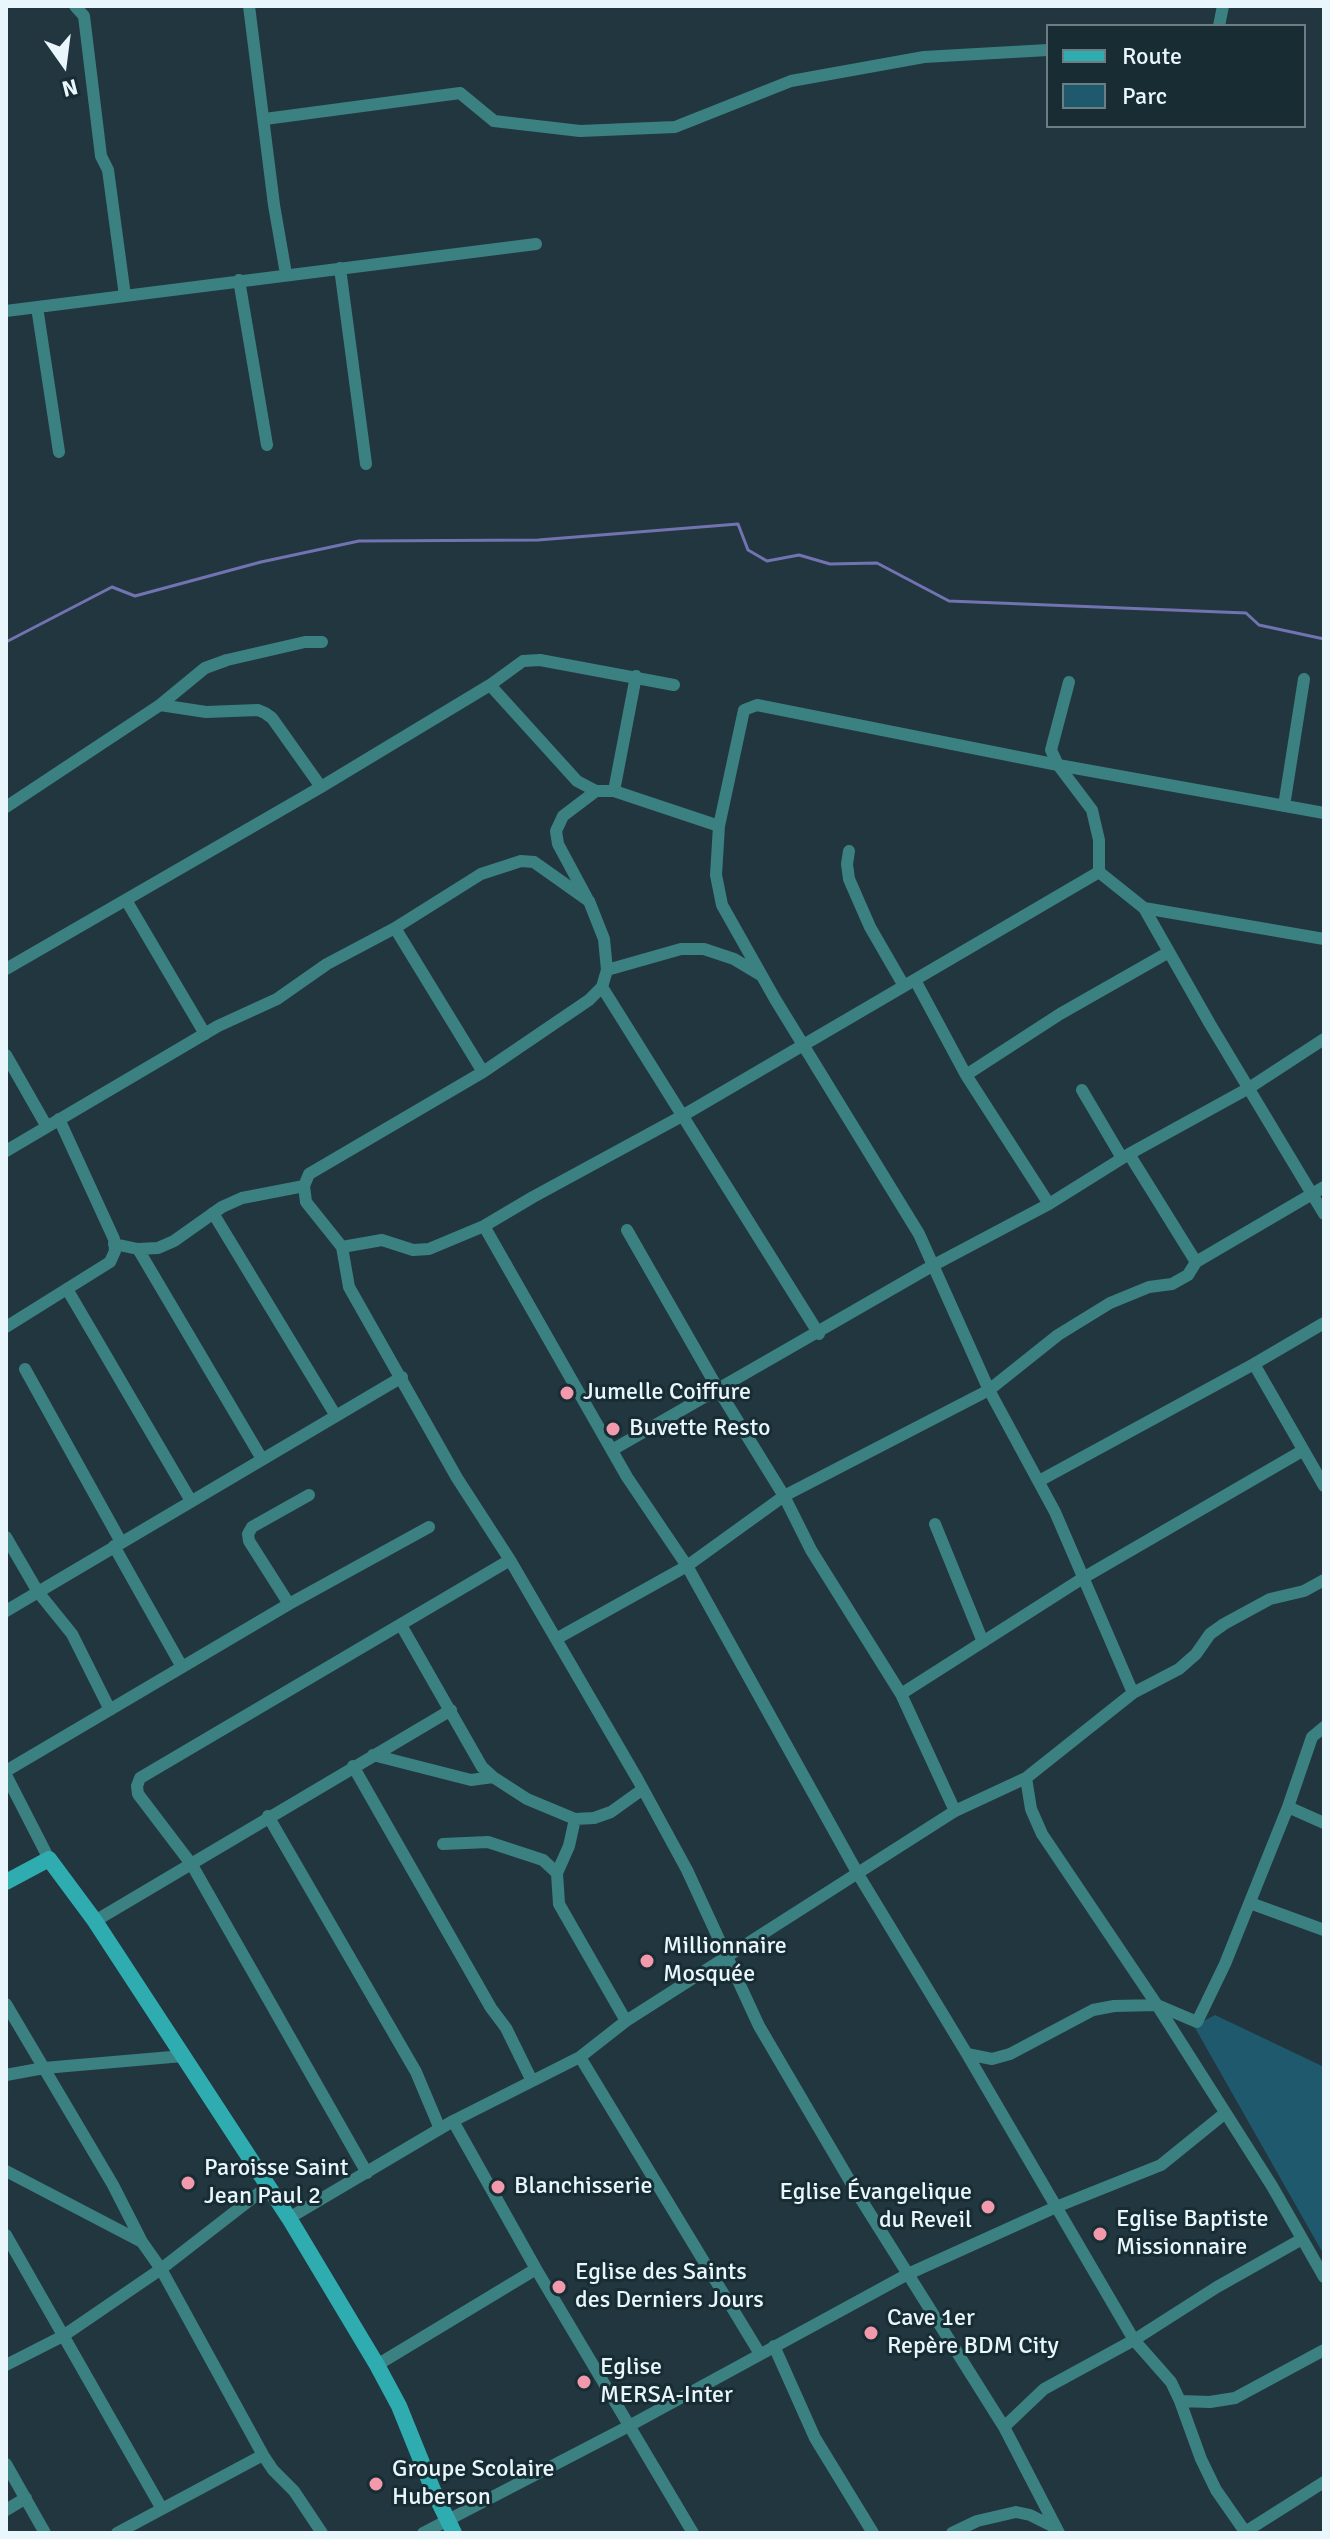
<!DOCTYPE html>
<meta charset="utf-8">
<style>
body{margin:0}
#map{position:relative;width:1330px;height:2539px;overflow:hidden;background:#22363f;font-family:Signika,sans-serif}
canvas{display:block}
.frame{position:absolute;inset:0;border:8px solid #e9f6fb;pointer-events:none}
.legend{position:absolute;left:1046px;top:24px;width:260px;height:104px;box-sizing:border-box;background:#182c34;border:2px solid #6c7d84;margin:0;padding:10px 14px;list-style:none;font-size:24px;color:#e9f6fb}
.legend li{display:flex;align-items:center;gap:16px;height:40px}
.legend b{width:40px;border:2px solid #6c7d84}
.north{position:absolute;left:24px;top:24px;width:80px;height:80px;-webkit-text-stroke:6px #182c34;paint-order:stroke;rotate:166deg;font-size:22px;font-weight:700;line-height:32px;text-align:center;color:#e9f6fb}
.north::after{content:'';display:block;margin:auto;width:28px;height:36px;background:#e9f6fb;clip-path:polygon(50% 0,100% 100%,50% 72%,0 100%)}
</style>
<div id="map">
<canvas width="1330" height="2539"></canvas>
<div class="frame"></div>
<ul class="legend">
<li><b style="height:10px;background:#2eacaf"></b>Route</li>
<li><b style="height:22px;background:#1f596e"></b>Parc</li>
</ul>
<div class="north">N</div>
</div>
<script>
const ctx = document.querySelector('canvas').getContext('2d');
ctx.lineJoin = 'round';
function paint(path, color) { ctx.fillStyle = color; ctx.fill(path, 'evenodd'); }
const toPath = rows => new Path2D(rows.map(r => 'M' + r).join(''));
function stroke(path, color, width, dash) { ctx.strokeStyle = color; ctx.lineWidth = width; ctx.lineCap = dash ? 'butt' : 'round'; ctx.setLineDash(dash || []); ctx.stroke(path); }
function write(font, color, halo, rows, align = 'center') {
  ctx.font = font + ' Signika,sans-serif'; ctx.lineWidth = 6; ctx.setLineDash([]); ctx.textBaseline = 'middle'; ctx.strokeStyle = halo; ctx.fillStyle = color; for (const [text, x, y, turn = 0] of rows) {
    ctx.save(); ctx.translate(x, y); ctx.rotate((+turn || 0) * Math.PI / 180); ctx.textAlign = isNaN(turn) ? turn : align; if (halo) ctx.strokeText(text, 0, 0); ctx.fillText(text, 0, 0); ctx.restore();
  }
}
paint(toPath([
 [1215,2015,1324,2067,1324,2255,1194,2026]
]), '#1f596e');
stroke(toPath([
 [6,642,112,587,135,596,261,562,359,541,538,540,738,524,748,550,767,561,799,555,830,564,877,563,949,601,1246,613,1259,625,1324,639]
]), '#7273b1', 3);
stroke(toPath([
 [75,6,84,16,101,156,108,170,125,296],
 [249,6,274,205,286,274],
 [1219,26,1223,6],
 [265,119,460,93,494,121,580,131,675,127,791,81,924,57,1048,50],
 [340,268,366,464],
 [239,280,267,445],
 [37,307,59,452],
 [6,311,536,244],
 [1069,682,1051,750,1058,765,1092,810,1099,840,1099,872],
 [490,685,577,781,596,791,614,791,719,826],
 [160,705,206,712,258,710,265,713,272,718,321,787],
 [614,791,636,676],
 [1284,806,1304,679],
 [6,807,160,705,205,668,227,660,305,642,322,642],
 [849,851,847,864,849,879,870,927,904,986],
 [1099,872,1144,908,1210,1024,1324,1214],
 [587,898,558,844,556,831,563,816,596,791],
 [126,900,205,1034],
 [1144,908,1324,939],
 [395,928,483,1072],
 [6,969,321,787,490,685,523,661,540,660,674,685],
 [607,970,681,949,704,949,734,959,759,974],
 [915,980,966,1075,1049,1204],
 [602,987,819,1334],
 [6,1055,47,1127],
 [966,1075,1060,1014,1169,952],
 [1082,1090,1122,1158],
 [6,1151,218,1026,277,999,327,964,395,928,481,874,521,861,534,862,589,901,604,939,607,970,602,987,589,1000,483,1072,309,1174,304,1186,306,1202,342,1247,382,1240,413,1250,429,1249,484,1226,533,1197,682,1116,1099,872],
 [1129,1154,1196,1262],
 [213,1213,336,1416],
 [484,1226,627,1477,687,1566,858,1874,967,2054,1134,2340,1171,2382,1180,2401,1201,2459,1216,2490,1246,2533],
 [627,1230,718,1389,784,1496,811,1550,901,1694,955,1811],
 [114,1244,138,1249,158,1248,174,1241,222,1207,242,1198,304,1186],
 [342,1247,349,1287,457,1478,510,1560,638,1780,687,1870,759,2026,857,2193,1004,2427,1044,2389,1134,2340,1217,2287,1302,2239],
 [138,1249,262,1459],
 [67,1289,191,1501],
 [6,1327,110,1262,115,1251,114,1239,59,1119],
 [1254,1364,1324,1486],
 [25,1369,121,1542],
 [612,1450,932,1266,1049,1204,1129,1154,1249,1088,1324,1039],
 [1039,1481,1254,1364,1324,1323],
 [935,1524,983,1642],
 [6,1537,38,1592,72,1634,110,1710],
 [114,1546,182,1667],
 [289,1604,249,1541,248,1534,252,1527,309,1495],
 [6,1611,402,1377],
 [401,1625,482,1767,493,1777,527,1799,575,1819,594,1818,611,1812,643,1789],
 [556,1639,687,1566,784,1496,989,1390,1058,1335,1110,1303,1149,1287,1172,1284,1188,1275,1196,1262,1324,1187],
 [1133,1693,1179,1669,1196,1654,1210,1634,1224,1624,1270,1599,1304,1591,1324,1580],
 [901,1694,1083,1578,1302,1451],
 [373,1755,471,1780,493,1777],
 [353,1766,491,2008,506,2028,532,2081],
 [6,1771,289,1604,429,1527],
 [6,1775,49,1859],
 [1026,1778,1031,1809,1042,1834,1157,2005,1272,2186,1324,2277],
 [1288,1807,1324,1823],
 [268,1816,416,2072,440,2129],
 [575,1819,569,1846,557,1873,559,1904,626,2021],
 [443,1844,488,1842,543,1860,557,1873],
 [1250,1903,1324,1930],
 [95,1921,451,1710],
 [6,2004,113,2185,142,2242],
 [967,2054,992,2059,1010,2054,1093,2010,1114,2006,1157,2005,1197,2022,1225,1964,1288,1807,1312,1737,1324,1727],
 [580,2057,760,2354],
 [6,2075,44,2068,183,2056],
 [453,2121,536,2269,693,2533],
 [6,2171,142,2242,161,2269,263,2455,273,2470,294,2491,322,2533],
 [367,2173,192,1865,138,1794,137,1786,140,1778,510,1560],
 [289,2218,453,2121,580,2057,626,2021,955,1811,1026,1778,1133,1693,1055,1512,989,1390,919,1234,775,999,722,905,716,875,719,826,744,710,757,705,1058,765,1324,813],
 [6,2235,162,2509],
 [774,2346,815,2438,873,2533],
 [6,2365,63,2336,161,2269,268,2186],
 [377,2365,536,2269],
 [1180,2401,1210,2402,1235,2398,1324,2350],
 [1004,2427,1059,2533],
 [6,2464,45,2533],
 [6,2510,26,2498],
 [1245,2532,1324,2482],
 [117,2533,263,2455],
 [423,2533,629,2426,908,2274,1056,2207,1161,2165,1224,2114],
 [952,2533,977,2521,1016,2512,1030,2515,1056,2528]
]), '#3c8182', 12);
stroke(toPath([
 [6,1882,49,1859,95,1921,289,2218,377,2365,399,2406,433,2490,454,2533]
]), '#2eacaf', 16);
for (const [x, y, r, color] of [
 [567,1393,8,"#f29aac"],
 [613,1429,8,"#f29aac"],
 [647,1961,8,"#f29aac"],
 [188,2183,8,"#f29aac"],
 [498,2187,8,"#f29aac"],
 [988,2207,8,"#f29aac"],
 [1100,2234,8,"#f29aac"],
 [559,2287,8,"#f29aac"],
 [871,2333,8,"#f29aac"],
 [584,2382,8,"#f29aac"],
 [376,2484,8,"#f29aac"]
]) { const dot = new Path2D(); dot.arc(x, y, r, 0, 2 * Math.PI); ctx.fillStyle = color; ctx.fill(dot); stroke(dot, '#182c34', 3); }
write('24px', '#e9f6fb', '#182c34', [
 ["Jumelle Coiffure",583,1393],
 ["Buvette Resto",629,1429],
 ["Millionnaire",663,1947],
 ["Mosquée",663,1975],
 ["Paroisse Saint",204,2169],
 ["Jean Paul 2",204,2197],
 ["Blanchisserie",514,2187],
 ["Eglise Évangelique",972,2193,"right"],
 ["du Reveil",972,2221,"right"],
 ["Eglise Baptiste",1116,2220],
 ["Missionnaire",1116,2248],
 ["Eglise des Saints",575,2273],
 ["des Derniers Jours",575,2301],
 ["Cave 1er",887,2319],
 ["Repère BDM City",887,2347],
 ["Eglise",600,2368],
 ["MERSA-Inter",600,2396],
 ["Groupe Scolaire",392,2470],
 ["Huberson",392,2498]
], 'left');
</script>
